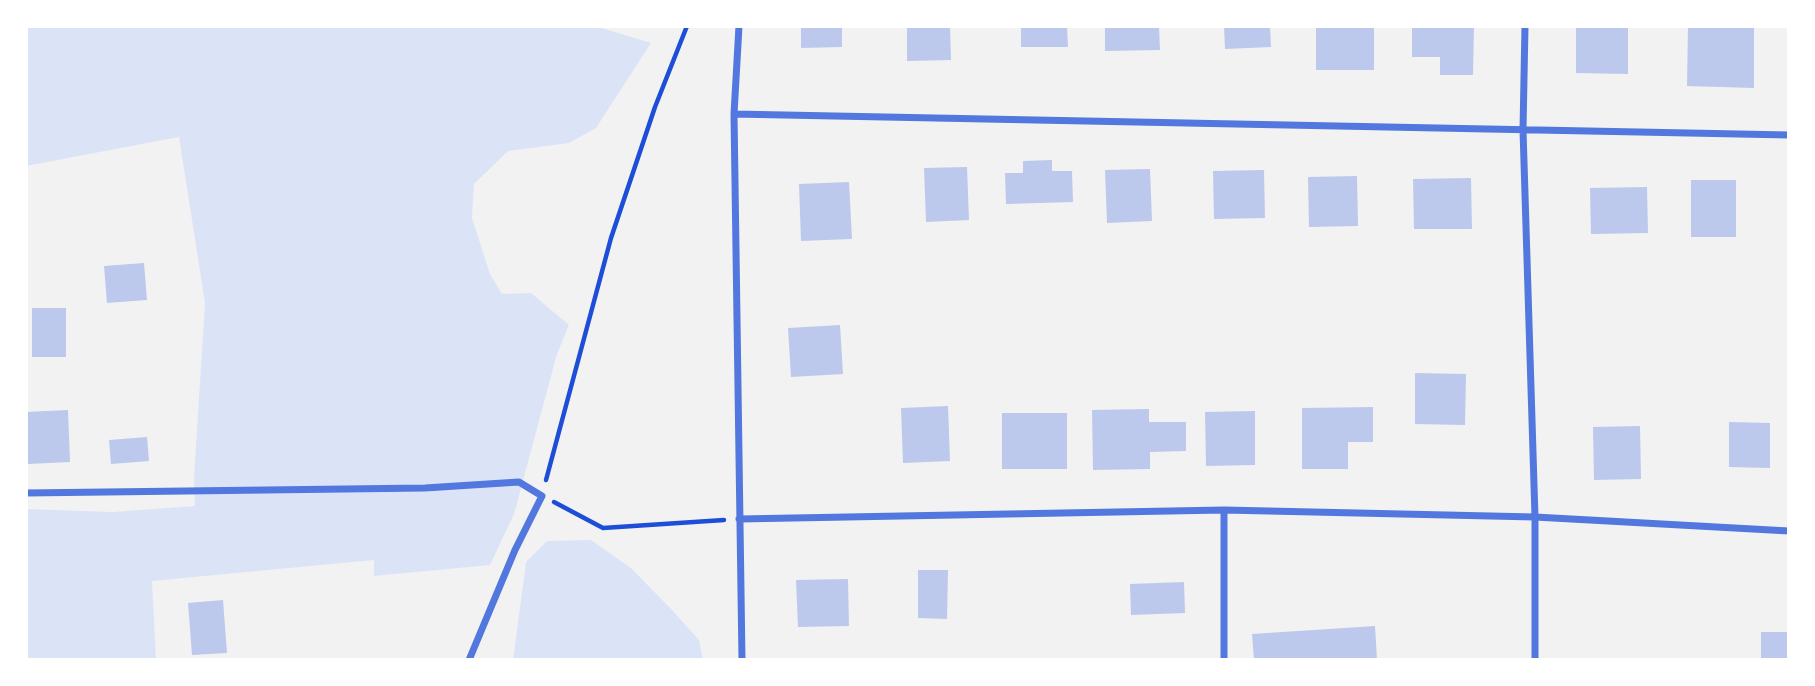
<!DOCTYPE html>
<style>
body{margin:0}
#map{position:relative;width:1815px;height:686px;overflow:hidden;background:#f2f2f2;font-family:"Work Sans",sans-serif}
canvas{display:block}
.frame{position:absolute;inset:0;border:28px solid #fff;pointer-events:none}
</style>
<div id="map">
<canvas width="1815" height="686"></canvas>
<div class="frame"></div>
</div>
<script>
const ctx = document.querySelector('canvas').getContext('2d');
ctx.lineJoin = 'round';
function paint(path, color) { ctx.fillStyle = color; ctx.fill(path, 'evenodd'); }
const toPath = rows => new Path2D(rows.map(r => 'M' + r).join(''));
function stroke(path, color, width, dash) { ctx.strokeStyle = color; ctx.lineWidth = width; ctx.lineCap = dash ? 'butt' : 'round'; ctx.setLineDash(dash || []); ctx.stroke(path); }
paint(toPath([
 [26,26,595,26,651,43,596,128,569,143,508,151,474,184,472,218,490,274,502,294,531,293,569,325,557,354,514,514,490,565,374,576,374,560,152,581,156,660,26,660,26,509,113,512,195,506,194,477,205,303,179,137,26,166],
 [591,540,631,568,672,610,699,640,703,660,513,660,526,562,547,541]
]), '#dbe4f7');
paint(toPath([
 [801,26,842,26,842,47,801,48],
 [907,26,950,26,951,60,907,61],
 [1021,26,1067,26,1068,47,1021,47],
 [1105,26,1159,26,1160,50,1105,51],
 [1224,26,1270,26,1271,47,1225,49],
 [1316,26,1374,26,1374,70,1316,70],
 [1412,26,1474,26,1473,75,1440,75,1440,57,1412,57],
 [1576,26,1628,26,1628,74,1576,73],
 [1688,26,1754,26,1754,88,1687,86],
 [1052,160,1052,171,1072,171,1073,202,1006,204,1005,173,1023,173,1023,161],
 [967,167,969,220,926,222,924,168],
 [1150,169,1152,221,1107,223,1105,170],
 [1264,170,1265,218,1214,219,1213,171],
 [1357,176,1358,226,1309,227,1308,177],
 [1471,178,1472,229,1414,229,1413,179],
 [1691,180,1736,180,1736,237,1691,237],
 [849,182,852,239,801,241,799,184],
 [1647,187,1648,233,1591,234,1590,188],
 [144,263,147,300,107,303,104,266],
 [32,308,66,308,66,357,32,357],
 [840,325,843,374,791,377,788,328],
 [1415,373,1466,374,1465,425,1415,424],
 [948,406,950,461,903,463,901,408],
 [1373,407,1373,442,1348,442,1348,469,1302,469,1302,408],
 [1149,409,1149,422,1186,422,1186,451,1150,452,1150,469,1093,470,1092,410],
 [68,410,70,462,28,464,26,412],
 [1255,411,1255,465,1206,466,1205,412],
 [1002,413,1067,413,1067,469,1002,469],
 [1729,422,1770,423,1770,468,1729,467],
 [1640,426,1641,479,1594,480,1593,427],
 [147,437,149,461,111,464,109,440],
 [918,570,948,570,947,619,918,618],
 [848,579,849,626,798,627,796,580],
 [1184,582,1185,613,1131,615,1130,584],
 [223,600,227,653,192,655,188,603],
 [1375,626,1377,660,1254,660,1252,634],
 [1761,632,1789,632,1789,660,1761,660]
]), '#bdc9ec');
stroke(toPath([
 [546,480,611,238,655,107,687,26],
 [554,502,603,528,724,520]
]), '#1d4ed8', 4.5);
stroke(toPath([
 [739,26,734,114,742,660],
 [1525,26,1523,130,1535,517,1535,660],
 [734,114,1789,135],
 [26,493,425,488,519,482,542,496,515,550,469,660],
 [1224,510,1224,660],
 [739,519,1224,510,1535,517,1789,531]
]), '#5277de', 7);
</script>
